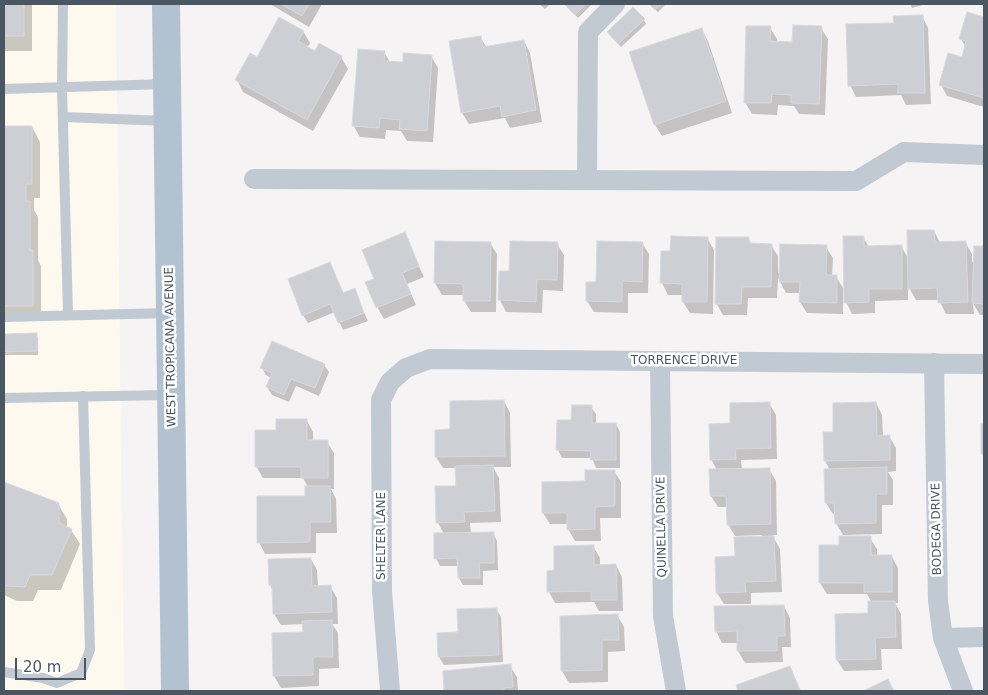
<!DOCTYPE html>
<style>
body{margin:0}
#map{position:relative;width:988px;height:695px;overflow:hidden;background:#f5f3f3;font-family:"DejaVu Sans",sans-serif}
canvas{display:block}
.frame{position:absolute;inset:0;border:5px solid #4a5661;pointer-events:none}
.scale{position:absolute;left:15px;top:658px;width:71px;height:22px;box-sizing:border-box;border:2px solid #4a5661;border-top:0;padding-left:6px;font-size:15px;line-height:18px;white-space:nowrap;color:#4a5661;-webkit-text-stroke:4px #fff;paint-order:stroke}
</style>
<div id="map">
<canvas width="988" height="695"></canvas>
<div class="frame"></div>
<div class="scale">20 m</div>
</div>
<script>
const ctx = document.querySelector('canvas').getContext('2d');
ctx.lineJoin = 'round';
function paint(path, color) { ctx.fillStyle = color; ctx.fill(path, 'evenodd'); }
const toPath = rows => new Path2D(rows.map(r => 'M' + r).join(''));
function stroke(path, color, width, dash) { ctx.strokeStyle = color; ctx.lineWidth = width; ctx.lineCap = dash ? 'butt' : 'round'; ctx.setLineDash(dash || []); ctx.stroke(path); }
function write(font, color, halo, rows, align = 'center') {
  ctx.font = font + ' "DejaVu Sans",sans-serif'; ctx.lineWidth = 5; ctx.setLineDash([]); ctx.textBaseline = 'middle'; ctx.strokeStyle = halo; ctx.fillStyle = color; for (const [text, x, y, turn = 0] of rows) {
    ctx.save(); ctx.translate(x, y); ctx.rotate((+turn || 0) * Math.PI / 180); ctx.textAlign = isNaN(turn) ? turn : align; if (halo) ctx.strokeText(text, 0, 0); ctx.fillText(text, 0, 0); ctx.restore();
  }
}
paint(toPath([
 [4,4,116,4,124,691,4,691]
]), '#fdf9ef');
paint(toPath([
 [4,4,32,4,32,51,4,51],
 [270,4,322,4,309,27],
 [539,4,550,4,545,9],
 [565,4,592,4,578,18],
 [649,4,666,4,658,12],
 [910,4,926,4,912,8],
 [968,13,984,18,984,107,947,96,941,85,963,59,966,48,961,39],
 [922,16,928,28,931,104,906,105,901,95,856,97,850,85,895,24],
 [644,20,646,24,621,47,611,36],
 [770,28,777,39,777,42,793,43,821,28,828,39,825,115,799,114,794,106,778,105,777,115,752,114,745,102],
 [702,30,708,41,732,113,662,136,655,125,631,53],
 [303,31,310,43,307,48,315,53,341,57,348,69,313,131,243,92,237,80,258,58],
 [480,37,487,48,524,41,530,53,542,122,510,128,505,118,469,124,462,113],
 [384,52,390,62,404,63,431,56,438,68,433,142,407,141,401,131,386,130,385,139,360,137,353,125],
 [4,127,32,127,40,142,40,198,34,198,34,210,38,217,38,260,41,266,41,321,4,321],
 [934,231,940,243,965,242,972,254,972,262,974,262,975,247,984,248,984,315,980,315,973,303,974,314,946,314,939,300,916,300,908,286,908,300,875,301,875,313,852,314,846,302,863,237,869,247,901,246,909,260],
 [404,234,424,277,407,284,416,305,384,319,377,307,375,279],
 [707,238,714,250,713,314,690,313,683,302,683,295,668,295,662,283,671,252],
 [748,238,752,245,771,245,778,256,778,273,826,247,833,258,832,277,836,277,843,288,843,314,807,313,800,302,801,293,786,293,778,278,777,298,748,298,747,315,723,315,716,303],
 [490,243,497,254,496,312,471,312,464,300,464,295,442,295,435,283],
 [642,243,649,254,648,293,628,293,628,313,594,312,587,301],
 [557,244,564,255,563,291,543,290,542,313,506,312,500,300,511,272],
 [330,263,344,294,354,290,368,321,343,330,335,312,308,323,303,315],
 [36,334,38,338,38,355,4,355,4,335],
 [324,365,329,372,319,396,296,386,289,402,272,395,267,387,271,378,266,375,262,368],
 [504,401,510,413,511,467,493,467,499,478,501,522,470,523,471,534,493,533,497,541,498,570,483,571,483,585,463,585,459,578,459,566,440,566,436,558,444,534,438,523,457,487,457,468,443,468,436,457,451,430],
 [769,403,776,415,777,459,741,460,742,470,769,469,776,481,777,535,772,535,780,549,782,592,751,593,751,604,724,604,717,593,736,557,762,538,762,535,735,536,728,524,728,507,718,507,711,496,717,470,711,459,732,424],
 [876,403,882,415,883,437,889,436,896,448,896,471,888,472,893,480,893,505,882,505,882,534,843,535,836,523,836,514,833,514,826,503,830,470,825,461,825,434,835,433],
 [591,407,596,414,596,424,616,424,620,432,620,468,596,468,592,458,562,458,558,450,573,421],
 [307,421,313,432,313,442,327,442,334,453,334,489,331,489,336,499,337,533,316,533,316,553,265,554,259,542,307,497,308,487,303,478,263,478,256,466,277,431],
 [614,471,621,482,621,518,600,518,601,541,575,541,568,529,568,524,550,524,543,513,586,483],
 [4,484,58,504,67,519,67,528,71,530,80,544,61,590,38,590,33,601,17,601,4,595],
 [870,538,877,549,877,557,892,557,898,568,898,603,895,603,901,614,902,649,881,649,882,670,844,671,837,660,870,614,872,603,867,594,827,594,820,583,841,547],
 [593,546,600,558,600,566,616,565,622,577,623,611,599,611,594,602,555,603,549,592,556,571],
 [311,559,317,570,318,587,330,586,337,598,338,624,332,624,338,633,339,668,319,669,319,686,281,688,274,676,304,634,304,624,281,625,274,614,273,591,270,585],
 [784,606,790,618,791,647,782,647,783,662,745,663,738,651,738,643,722,643,716,631],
 [496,609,501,617,503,662,444,665,439,657,438,634,459,633],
 [617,615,624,627,625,651,608,652,608,682,569,683,562,671,561,617],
 [510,666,517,677,518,691,446,691,444,672],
 [790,667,801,691,740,691,738,686]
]), '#0003');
const building = toPath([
 [4,4,24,4,24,36,4,36,4,4],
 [281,4,309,4,302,16,281,4],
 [564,4,586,4,575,15,564,4],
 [649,4,661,4,655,10,649,4],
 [633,7,645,19,618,44,607,32,633,7],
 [967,12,984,17,984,98,939,85,948,53,962,57,966,41,959,39,967,12],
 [923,15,925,93,898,93,898,84,848,86,846,24,894,23,893,16,923,15],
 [279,17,304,31,298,41,315,51,319,43,342,56,307,120,235,80,250,53,257,57,279,17],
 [793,25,822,26,819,104,791,103,791,95,772,94,771,103,744,103,746,26,771,26,770,41,792,42,793,25],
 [702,28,726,101,654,125,629,52,702,28],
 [481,36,483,47,524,40,536,110,502,117,500,106,461,113,449,41,481,36],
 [358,49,385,51,384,61,403,62,403,53,432,55,427,131,399,129,400,120,380,118,379,128,352,126,358,49],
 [4,126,32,126,32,184,26,184,26,201,30,201,30,250,33,250,33,306,4,306,4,126],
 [907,230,934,230,935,242,966,241,968,302,938,303,937,288,908,289,907,230],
 [405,232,419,266,402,273,411,294,376,308,365,282,374,279,362,250,405,232],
 [671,236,708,237,707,302,682,302,682,284,660,283,661,251,670,251,671,236],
 [843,236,864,236,864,246,902,245,902,289,869,289,869,302,844,303,843,236],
 [716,237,749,237,749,243,772,244,771,287,742,287,741,304,715,304,716,237],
 [435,241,491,242,490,301,463,301,463,284,434,283,435,241],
 [510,241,558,242,557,280,537,279,536,302,498,300,499,271,509,271,510,241],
 [597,241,643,242,642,282,622,281,622,302,586,301,586,282,596,282,597,241],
 [780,244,827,245,826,275,837,275,837,303,799,302,800,282,779,282,780,244],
 [974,246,984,246,984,304,972,303,974,246],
 [330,262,343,293,355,288,364,313,338,323,330,304,302,316,288,279,330,262],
 [37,333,37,351,4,352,4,334,37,333],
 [272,341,325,364,315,388,291,379,284,395,266,387,272,373,260,368,272,341],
 [504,400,505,456,435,457,435,430,450,429,450,401,504,400],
 [770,402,771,448,735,449,736,459,710,460,709,424,730,423,730,403,770,402],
 [876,402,877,436,890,435,890,460,824,461,823,432,833,432,833,403,876,402],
 [572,405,592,405,592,423,616,423,616,460,590,460,591,451,556,450,557,420,571,420,572,405],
 [276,419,307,419,307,440,328,440,328,478,301,478,301,467,255,467,255,430,276,430,276,419],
 [981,424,984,424,984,454,981,454,981,424],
 [493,465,495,511,464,512,465,522,436,523,435,486,456,486,455,466,493,465],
 [887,467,887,494,876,494,876,523,835,524,834,503,825,503,824,469,887,467],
 [770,468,771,524,727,525,726,496,710,496,709,469,770,468],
 [585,470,615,470,615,506,595,507,595,529,567,530,567,513,542,513,542,482,585,481,585,470],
 [4,482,59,503,59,523,72,529,52,575,30,575,25,587,8,586,4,585,4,482],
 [305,486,330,486,331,522,310,522,310,542,257,543,257,496,305,496,305,486],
 [494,532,494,563,479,563,480,578,458,578,457,558,434,559,434,533,494,532],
 [774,536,776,581,745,582,746,592,716,593,715,557,735,556,734,537,774,536],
 [839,536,871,536,871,555,892,555,892,592,864,592,864,583,819,583,819,545,839,545,839,536],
 [594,545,594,565,616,564,617,600,591,600,591,591,547,592,547,571,554,570,554,546,594,545],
 [311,558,312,586,331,585,332,612,273,614,272,585,269,585,268,559,311,558],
 [868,601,895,601,896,637,875,638,876,659,836,660,835,614,868,613,868,601],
 [784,605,785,636,777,636,777,651,737,651,737,631,715,632,714,606,784,605],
 [497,608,499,655,438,657,437,633,458,632,457,609,497,608],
 [618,614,619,640,602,640,602,670,561,671,560,616,618,614],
 [332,620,333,657,313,657,313,675,273,676,272,633,303,632,302,621,332,620],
 [511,664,513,687,504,688,504,691,444,691,443,671,511,664],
 [790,666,800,691,738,691,736,685,790,666],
 [888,679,894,691,863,691,888,679]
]);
paint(building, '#cdcfd5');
stroke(building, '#d7d9de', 1);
stroke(toPath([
 [63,4,62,87,68,315],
 [4,89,165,84],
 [63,117,167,121],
 [4,317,170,313],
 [4,398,170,395],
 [4,672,43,678,57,683,81,673,90,650,83,396]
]), '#c1cad2', 10);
stroke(toPath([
 [254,179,856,181,904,152,984,155],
 [587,180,588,32,615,4],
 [660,361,663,616,676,691],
 [934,363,938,601,943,638,963,691],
 [943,638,984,637],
 [390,691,382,591,381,400,390,382,406,368,430,359,984,364]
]), '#c1cad2', 20);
stroke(toPath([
 [166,4,175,691]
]), '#b3c2d1', 28);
write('12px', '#4a5661', '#fff', [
 ["WEST TROPICANA AVENUE",171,347,-91],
 ["TORRENCE DRIVE",684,361],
 ["QUINELLA DRIVE",662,527,-91],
 ["BODEGA DRIVE",937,529,-91],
 ["SHELTER LANE",382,536,-90]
]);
</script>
